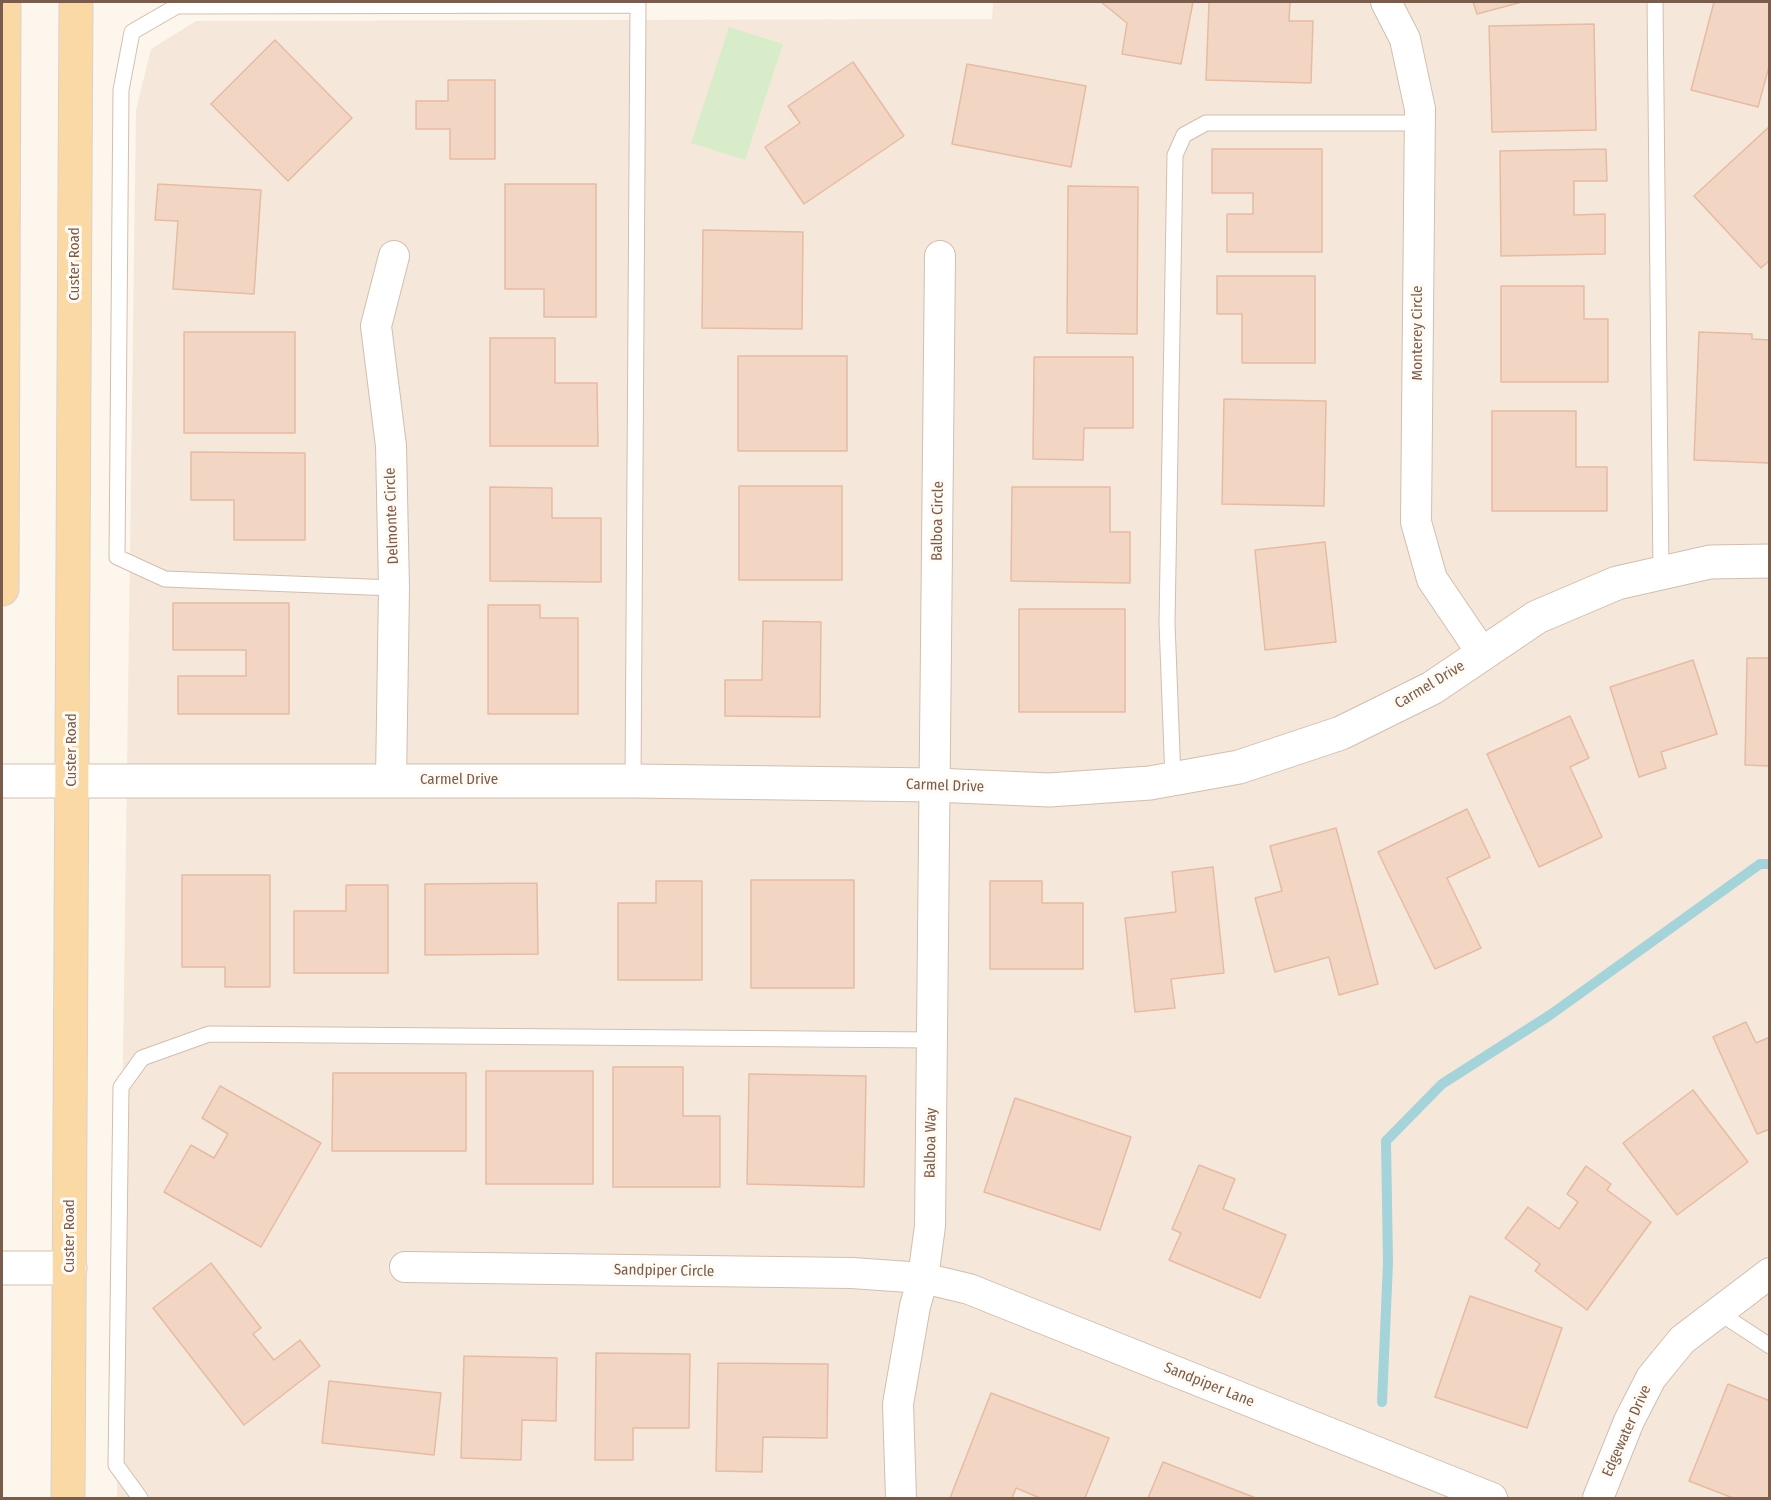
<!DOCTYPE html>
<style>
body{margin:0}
#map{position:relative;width:1771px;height:1500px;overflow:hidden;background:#fdf6ec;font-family:"Fira Sans Condensed",sans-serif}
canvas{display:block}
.frame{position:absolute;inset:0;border:3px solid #7a5c4d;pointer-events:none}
</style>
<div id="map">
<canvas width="1771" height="1500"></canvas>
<div class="frame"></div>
</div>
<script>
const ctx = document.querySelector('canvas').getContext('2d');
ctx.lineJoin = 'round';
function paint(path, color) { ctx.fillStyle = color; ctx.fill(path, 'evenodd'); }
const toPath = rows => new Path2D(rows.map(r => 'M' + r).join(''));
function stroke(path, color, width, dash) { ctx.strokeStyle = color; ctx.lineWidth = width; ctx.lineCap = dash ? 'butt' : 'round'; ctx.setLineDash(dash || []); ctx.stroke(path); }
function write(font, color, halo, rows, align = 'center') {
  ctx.font = font + ' "Fira Sans Condensed",sans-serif'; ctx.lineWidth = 6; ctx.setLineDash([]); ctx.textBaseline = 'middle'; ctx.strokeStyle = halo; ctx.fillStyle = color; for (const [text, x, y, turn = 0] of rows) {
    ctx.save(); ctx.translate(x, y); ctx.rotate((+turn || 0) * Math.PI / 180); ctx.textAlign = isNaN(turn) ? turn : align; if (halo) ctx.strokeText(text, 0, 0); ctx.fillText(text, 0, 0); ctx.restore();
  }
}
paint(toPath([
 [993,2,1769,2,1769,1498,117,1498,136,110,151,49,196,21,992,19]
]), '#f5e8da');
paint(toPath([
 [729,27,783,44,745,160,691,143]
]), '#d8ecc9');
stroke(toPath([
 [1382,1402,1388,1263,1386,1141,1442,1084,1550,1015,1760,864,1770,864]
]), '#a5d3da', 10);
const building = toPath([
 [1101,2,1193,2,1181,64,1122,54,1127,23,1101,2],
 [1209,2,1290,2,1289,21,1313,21,1311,83,1206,80,1209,2],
 [1473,2,1522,2,1477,14,1473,2],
 [1714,2,1770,2,1770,63,1758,107,1691,90,1714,2],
 [1594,24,1596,130,1492,132,1489,26,1594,24],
 [275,40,352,118,288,181,211,104,275,40],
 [853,62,904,136,804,204,765,147,800,123,788,106,853,62],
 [967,64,1086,86,1071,167,952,144,967,64],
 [448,80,495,80,495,159,450,159,450,129,416,129,416,101,448,101,448,80],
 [1770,126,1770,260,1761,268,1694,196,1770,126],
 [1212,149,1322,149,1322,252,1227,252,1227,214,1253,214,1253,193,1212,193,1212,149],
 [1606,149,1607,181,1574,181,1574,215,1605,214,1605,254,1501,256,1500,151,1606,149],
 [158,184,261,190,254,294,173,289,178,221,155,220,158,184],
 [505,184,596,184,596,317,544,317,544,289,505,289,505,184],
 [1068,186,1138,187,1137,334,1067,333,1068,186],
 [703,230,803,232,802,329,702,328,703,230],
 [1217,276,1315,276,1315,363,1242,363,1242,314,1217,314,1217,276],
 [1501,286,1584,286,1584,319,1608,319,1608,382,1501,382,1501,286],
 [184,332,295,332,295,433,184,433,184,332],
 [1699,332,1752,334,1752,339,1770,340,1770,463,1694,460,1699,332],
 [490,338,555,338,555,383,597,383,598,446,490,446,490,338],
 [738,356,847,356,847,451,738,451,738,356],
 [1034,357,1133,357,1133,428,1084,428,1083,460,1033,459,1034,357],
 [1224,399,1326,401,1324,506,1222,504,1224,399],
 [1492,411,1576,411,1576,467,1607,467,1607,511,1492,511,1492,411],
 [191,452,305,453,305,540,234,540,234,500,191,500,191,452],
 [739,486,842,486,842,580,739,580,739,486],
 [490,487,552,488,552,518,601,518,601,582,490,581,490,487],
 [1012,487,1110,487,1110,532,1130,532,1130,583,1011,581,1012,487],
 [1325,542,1336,642,1265,650,1255,550,1325,542],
 [173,603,289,603,289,714,178,714,178,676,246,676,246,650,173,650,173,603],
 [488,605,540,605,540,618,578,618,578,714,488,714,488,605],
 [1019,609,1125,609,1125,712,1019,712,1019,609],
 [763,621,821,622,820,717,725,716,725,680,762,680,763,621],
 [1747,658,1770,658,1770,766,1745,765,1747,658],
 [1693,660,1717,734,1661,752,1666,768,1639,777,1610,687,1693,660],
 [1570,716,1589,758,1570,767,1602,837,1539,867,1487,754,1570,716],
 [1467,809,1490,857,1447,878,1481,948,1435,969,1378,852,1467,809],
 [1336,828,1378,984,1339,995,1329,957,1275,972,1255,898,1282,891,1270,846,1336,828],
 [1213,867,1224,973,1171,979,1175,1008,1135,1012,1125,918,1176,912,1172,872,1213,867],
 [182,875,270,875,270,987,225,987,225,967,182,967,182,875],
 [751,880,854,880,854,988,751,988,751,880],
 [656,881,702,881,702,980,618,980,618,903,656,903,656,881],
 [990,881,1042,881,1042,903,1083,903,1083,969,990,969,990,881],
 [537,883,538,954,425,955,425,884,537,883],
 [346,885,388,885,388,973,294,973,294,911,346,911,346,885],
 [1746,1022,1756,1043,1770,1037,1770,1129,1757,1134,1713,1037,1746,1022],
 [613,1067,683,1067,683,1116,720,1116,720,1187,613,1187,613,1067],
 [486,1071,593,1071,593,1184,486,1184,486,1071],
 [333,1073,466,1073,466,1151,332,1151,333,1073],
 [749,1074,866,1076,864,1187,747,1184,749,1074],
 [220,1086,321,1143,261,1247,164,1192,191,1145,214,1158,228,1134,202,1118,220,1086],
 [1693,1090,1748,1162,1677,1215,1623,1143,1693,1090],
 [1015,1098,1131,1137,1100,1230,984,1192,1015,1098],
 [1199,1165,1235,1179,1223,1209,1286,1235,1260,1298,1169,1260,1181,1233,1172,1229,1199,1165],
 [1586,1166,1611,1184,1607,1190,1651,1222,1587,1310,1535,1271,1540,1264,1505,1238,1528,1207,1559,1229,1578,1202,1567,1194,1586,1166],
 [211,1263,261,1328,253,1334,274,1360,300,1340,320,1366,244,1425,153,1308,211,1263],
 [1470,1296,1562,1328,1527,1428,1435,1397,1470,1296],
 [596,1353,690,1354,689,1428,633,1428,633,1460,595,1460,596,1353],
 [464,1356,557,1358,556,1421,522,1420,521,1460,461,1458,464,1356],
 [718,1363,828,1364,827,1438,763,1437,762,1472,716,1471,718,1363],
 [329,1381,441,1393,434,1455,322,1443,329,1381],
 [1728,1384,1770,1401,1770,1498,1733,1498,1689,1481,1728,1384],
 [991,1393,1109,1438,1085,1498,1040,1498,1016,1488,1012,1498,950,1498,991,1393],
 [1163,1462,1256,1498,1148,1498,1163,1462]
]);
paint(building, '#f3d5c3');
stroke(building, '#e6bba3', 1.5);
const service = toPath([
 [1655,2,1661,573],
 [394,588,165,579,117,557,121,90,132,32,177,6,638,5,633,781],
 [1173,779,1167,623,1175,155,1184,135,1206,123,1420,123],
 [1718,1312,1770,1346],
 [140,1498,116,1465,121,1087,142,1058,209,1034,932,1040]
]);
const minor = toPath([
 [1386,2,1405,39,1420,109,1416,522,1432,579,1482,653],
 [391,780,394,588,391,446,376,326,394,256],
 [405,1267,852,1273,923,1278,969,1289,1492,1498],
 [901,1498,898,1404,915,1306,923,1278,930,1226,940,256],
 [1598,1498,1629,1421,1651,1378,1682,1340,1770,1273]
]);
const tertiary = toPath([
 [2,781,633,781,935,785,1049,790,1150,783,1239,767,1341,733,1432,688,1537,617,1617,583,1710,562,1770,561],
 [2,1268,70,1268]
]);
const primary = toPath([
 [2,589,4,2],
 [68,1498,76,2]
]);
stroke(service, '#d1beb0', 17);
stroke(minor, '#d1beb0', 32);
stroke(tertiary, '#d1beb0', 35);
stroke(primary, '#dad1cd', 35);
stroke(service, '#fff', 15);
stroke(minor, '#fff', 30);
stroke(tertiary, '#fff', 33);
stroke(primary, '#fbd9a5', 33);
write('15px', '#7a5c4d', '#fffaf3', [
 ["Custer Road",75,264,-90],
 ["Monterey Circle",1418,333,-90],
 ["Delmonte Circle",392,516,-92],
 ["Balboa Circle",938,521,-89],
 ["Carmel Drive",1430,685,-31],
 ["Custer Road",72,750,-90],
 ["Carmel Drive",459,780],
 ["Carmel Drive",945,786,2],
 ["Balboa Way",931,1143,-89],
 ["Custer Road",70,1236,-90],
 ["Sandpiper Circle",664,1271,1],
 ["Sandpiper Lane",1209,1385,22],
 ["Edgewater Drive",1627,1431,-66]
]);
</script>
